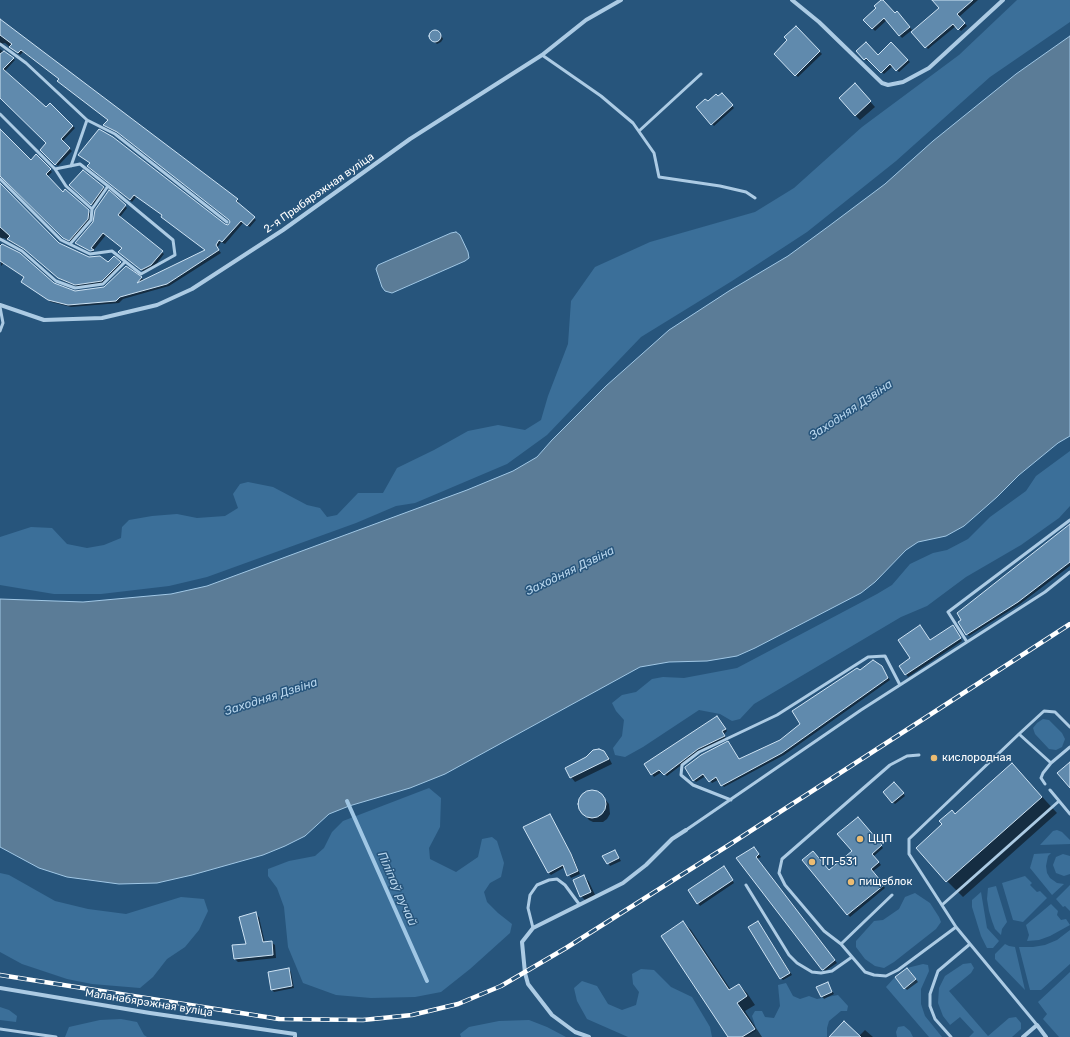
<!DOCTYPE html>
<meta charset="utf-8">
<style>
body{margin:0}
canvas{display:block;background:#27557c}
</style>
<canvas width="1070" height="1037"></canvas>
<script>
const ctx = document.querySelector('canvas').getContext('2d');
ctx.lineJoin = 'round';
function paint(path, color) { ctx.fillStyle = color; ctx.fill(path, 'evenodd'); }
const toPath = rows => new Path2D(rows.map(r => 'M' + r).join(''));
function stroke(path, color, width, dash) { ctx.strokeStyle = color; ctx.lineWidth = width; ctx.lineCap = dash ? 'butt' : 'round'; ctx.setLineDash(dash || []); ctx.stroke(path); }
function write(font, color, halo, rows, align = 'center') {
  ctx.font = font + ' Rubik,sans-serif'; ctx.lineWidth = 3; ctx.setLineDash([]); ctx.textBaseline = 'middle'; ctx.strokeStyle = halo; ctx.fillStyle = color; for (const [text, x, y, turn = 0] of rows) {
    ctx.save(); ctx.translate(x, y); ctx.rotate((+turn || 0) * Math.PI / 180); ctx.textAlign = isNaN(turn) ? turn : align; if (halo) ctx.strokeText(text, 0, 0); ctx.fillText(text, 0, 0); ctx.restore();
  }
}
paint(toPath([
 [1017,0,1070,0,1070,22,990,77,896,161,807,232,732,281,641,337,547,435,507,464,415,503,396,506,356,523,207,577,169,586,101,594,54,594,0,585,0,537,31,527,52,528,67,544,87,548,104,545,121,538,122,527,129,520,152,516,177,514,197,518,225,516,238,508,233,494,240,484,248,482,273,487,307,505,320,508,327,517,337,515,358,493,383,493,397,468,434,450,468,431,498,425,525,430,541,420,548,396,568,344,571,301,595,267,650,242,755,212,794,188,862,127,959,55],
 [1070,451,1070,506,1059,518,1021,545,966,577,927,606,901,617,754,704,740,719,732,721,720,714,699,710,643,747,625,757,615,755,613,748,622,736,624,720,616,711,612,703,622,695,636,692,652,679,663,677,684,678,737,668,877,594,892,585,910,564,933,553,947,550,968,539,990,517,1026,491,1036,476],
 [1043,719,1049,720,1062,733,1065,739,1062,747,1056,750,1049,749,1035,734,1033,728,1037,723],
 [429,788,441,798,440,827,429,848,430,859,456,872,478,857,482,839,492,837,497,841,504,863,501,877,490,883,484,892,487,902,498,913,512,924,510,933,470,969,441,992,415,997,371,998,336,995,303,983,288,947,284,907,277,888,268,876,268,869,289,861,315,856,324,848,332,832,343,821],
 [1057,830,1062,832,1070,840,1070,844,1040,845,1053,831],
 [1051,853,1048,856,1046,866,1047,873,1050,878,1057,883,1064,884,1052,895,1030,868,1034,854],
 [1063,854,1070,856,1070,874,1064,876,1056,873,1053,865,1056,857],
 [0,873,9,875,55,901,88,909,126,914,181,897,204,899,208,911,199,930,185,947,167,959,153,977,140,988,92,984,67,979,22,964,0,952],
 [1025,876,1032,883,1030,885,1037,892,1040,891,1047,898,1023,922,1013,920,1002,883],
 [1070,885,1070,911,1065,906,1063,907,1056,899],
 [996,886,1007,922,1002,929,1001,935,995,929,992,921,989,911,987,899,988,888],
 [981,892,987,928,999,941,993,948,987,948,981,936,972,907,972,900],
 [915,893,930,903,939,917,941,922,936,929,894,962,884,968,875,966,865,959,856,947,856,941,874,921,883,920,899,909,905,897],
 [1051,904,1058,911,1057,915,1061,920,1066,919,1070,925,1050,936,1039,940,1027,941,1029,935,1026,925],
 [1070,930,1070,964,1041,990,1030,990,1019,947,1033,947,1045,945,1057,940],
 [1005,944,1009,946,1015,947,1025,990,995,959,995,954],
 [971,963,974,968,971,973,949,991,988,1036,1009,1018,1016,1017,1021,1023,1021,1029,1012,1037,969,1037,974,1032,960,1017,950,1025,943,1016,938,1003,939,988,945,976,963,964],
 [923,964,928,965,929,971,921,989,921,1004,925,1016,942,1037,929,1037,886,987,895,977,905,989,916,979,907,968],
 [641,969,654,970,671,987,692,997,710,1027,712,1037,628,1037,587,1019,577,1001,574,988,582,981,597,986,608,1004,622,1010,636,1005,639,992,633,984,632,974],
 [1070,972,1070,1037,1059,1037,1043,1019,1047,1014,1038,1002],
 [786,983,793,996,800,999,809,996,817,999,838,995,848,1006,847,1011,841,1011,829,1021,827,1028,827,1037,746,1037,756,1031,755,1025,752,1016,755,1011,762,1011,765,1017,774,1018,780,1006,778,985],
 [0,1007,9,1010,17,1016,16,1022,0,1020],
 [121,1019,137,1022,144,1035,147,1037,65,1037,69,1027,100,1020],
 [529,1020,547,1027,566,1037,461,1037,460,1034,469,1027,499,1021],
 [904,1026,910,1031,913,1037,897,1037,896,1032,898,1027]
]), '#3b6f99');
const water = toPath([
 [1070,36,1070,436,1058,443,1019,475,997,497,964,526,946,536,918,542,906,550,875,582,861,593,755,648,737,656,707,661,669,662,640,667,445,774,410,788,349,806,329,814,305,836,285,846,263,855,192,875,157,883,119,884,67,877,39,868,0,847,0,599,83,602,171,594,207,586,467,490,513,471,537,457,552,440,606,386,669,330,729,291,788,256,829,226,885,184,933,141,1016,74,1070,36],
 [456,232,460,235,468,252,469,258,465,261,392,293,385,291,382,287,376,269,378,265,451,233,456,232]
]);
paint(water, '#5b7c97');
stroke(water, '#a0c7e5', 1);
paint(toPath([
 [882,0,895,14,899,15,912,30,902,38,887,20,875,31,865,20,877,8],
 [933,0,978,0,959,17,967,26,961,31,956,26,928,49,913,32,940,8],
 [0,20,237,200,239,202,238,204,256,220,250,227,243,223,225,244,221,242,217,248,221,253,169,286,123,299,119,303,71,307,51,302,25,284,25,278,4,263,1,266,0,244,20,254,54,284,75,292,104,288,141,278,144,280,207,250,163,215,137,196,132,202,91,168,225,225,231,224,230,220,120,134,107,127,109,120,60,79,23,52,20,55,5,43,0,44],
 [796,28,822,54,798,77,775,54,789,40],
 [435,31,441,35,443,39,441,42,437,44,430,38,431,32],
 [891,44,910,62,899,72,893,66,884,74,869,59,867,61,858,51,878,56],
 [0,49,15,60,5,71,46,108,50,104,75,128,62,142,72,151,58,166,42,150,48,143,0,96],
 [860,90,875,107,860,120,855,115],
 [721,94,734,108,714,126,697,108,718,97],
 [0,130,31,161,36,156,52,172,47,177,63,193,65,191,91,214,90,221,72,242,66,240,0,166],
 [71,185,103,187,106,190,94,206],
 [0,195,58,243,89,258,108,264,120,263,122,265,104,283,78,287,61,280,27,251,4,238,0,239],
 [125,206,127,208,120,217,164,254,154,267,144,272,122,254,124,249,106,235,93,251,95,253,76,243],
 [1070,525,1070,566,1020,604,969,636,967,634,963,620],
 [920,626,931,641,955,629,962,641,908,677,906,674],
 [881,667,890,680,784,755,724,787,718,780,712,783,706,776,696,782,694,780,730,745,739,760,780,741,801,724],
 [719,720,727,731,724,734,726,739,700,751,667,776,662,772,654,777,652,774],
 [604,752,608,756,612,764,575,782,571,777],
 [1012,764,1057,813,963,897,947,881,955,815],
 [897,785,905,796,895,804,893,802],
 [591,791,600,794,609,804,610,814,607,819,603,822,593,822,589,820,580,810,579,805,582,796],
 [550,815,573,857,580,874,571,878,565,867,551,875,548,872],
 [860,820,883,848,874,856,881,865,872,872,885,888,850,917,803,860,829,871,853,851],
 [615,851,621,861,610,866,604,856],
 [756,851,761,857,757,859,837,963,825,971,738,858],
 [726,870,734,883,700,906,689,891],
 [584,876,589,882,596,897,586,901,581,896],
 [255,914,259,917,265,943,271,942,275,945,276,958,238,962,235,959,233,946,247,945],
 [683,922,691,930,731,990,739,985,747,993,755,1005,745,1011,762,1037,729,1037],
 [758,922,792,975,783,980,781,978],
 [288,969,291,972,294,988,274,992,272,990],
 [910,971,918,982,907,990,905,988],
 [827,983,834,994,824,999,817,988],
 [865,1030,873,1037,837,1037,859,1036]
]), '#0007');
stroke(toPath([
 [347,801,427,981]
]), '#a0c7e5', 4);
const building = toPath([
 [881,0,883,0,895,13,897,11,910,27,899,36,884,18,872,29,863,20,876,8,874,6,881,0],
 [932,0,973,0,957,14,965,23,958,30,953,24,925,48,911,32,939,8,932,0],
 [0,19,238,199,236,201,255,217,247,226,241,221,222,242,219,240,216,245,219,250,167,284,120,297,116,301,68,305,48,300,21,282,24,277,0,261,0,246,2,244,20,253,54,283,75,291,104,287,126,266,142,277,137,283,205,250,161,217,162,215,134,195,130,200,87,166,90,163,78,155,99,129,113,137,225,224,228,225,230,222,229,220,117,132,103,125,108,120,57,81,59,79,21,50,18,53,9,47,12,44,0,35,0,19],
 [796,26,820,51,795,76,774,54,787,40,784,37,796,26],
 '429 36a6 6 0 1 1 12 0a6 6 0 1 1-12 0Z',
 [866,42,878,55,891,42,908,60,896,71,890,64,881,73,866,58,864,60,856,51,866,42],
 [4,51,14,58,3,69,46,107,50,103,73,126,61,139,70,148,55,165,40,150,46,143,0,98,0,54,4,51],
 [855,83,871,101,855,116,839,98,855,83],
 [722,93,733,105,711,125,696,107,705,99,708,101,716,94,718,96,722,93],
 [0,129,31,160,36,154,51,169,46,174,63,192,65,189,89,210,88,219,69,241,63,238,0,176,0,129],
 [83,170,104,187,91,205,69,185,83,170],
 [0,183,59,243,89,257,100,256,108,262,114,256,121,262,102,281,75,285,58,278,24,249,7,239,10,236,0,227,0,183],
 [109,190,126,205,118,215,163,251,151,265,141,270,118,252,122,248,103,233,91,248,94,250,90,251,75,243,93,222,95,210,109,190],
 [1070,524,1070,562,1018,602,966,635,958,622,961,620,957,613,1070,524],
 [920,625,930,640,953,625,961,638,905,675,899,666,910,658,898,640,920,625],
 [873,660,882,666,888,678,782,753,721,786,716,777,709,782,703,774,693,781,685,768,685,767,701,755,728,741,739,759,780,740,800,724,792,711,857,668,860,670,873,660],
 [717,716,726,729,722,731,725,736,698,749,664,775,659,770,651,775,644,764,717,716],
 [599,749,604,751,609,759,570,778,565,768,586,757,593,750,599,749],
 [1070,762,1070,788,1057,773,1070,762],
 [1012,763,1042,797,946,882,916,848,942,824,939,821,952,810,955,814,1012,763],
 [894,782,904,793,892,803,883,792,894,782],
 '578 804a14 14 0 1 1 28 0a14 14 0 1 1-28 0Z',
 [550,814,571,854,578,871,567,876,563,865,548,873,523,827,550,814],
 [858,817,882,845,872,854,879,862,871,869,884,885,847,915,802,860,813,851,829,870,852,851,837,834,858,817],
 [754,847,759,854,756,857,835,960,823,970,822,970,736,858,754,847],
 [615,850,619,858,607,864,602,856,615,850],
 [724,866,733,880,697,904,688,890,724,866],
 [584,875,591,892,580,897,573,880,584,875],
 [256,912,263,942,272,941,273,955,234,959,232,945,246,944,239,917,256,912],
 [683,921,729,990,739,984,747,996,737,1003,755,1029,742,1037,728,1037,661,936,683,921],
 [758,921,790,973,780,979,748,927,758,921],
 [289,968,292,986,271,990,268,972,289,968],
 [907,968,916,979,904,989,895,977,907,968],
 [828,982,832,992,821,997,816,987,828,982],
 [844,1021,861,1037,829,1037,844,1021]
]);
paint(building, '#608aad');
stroke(building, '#cee3f4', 1);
stroke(toPath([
 [0,44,26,63,87,120,115,134,227,222],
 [542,55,601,96,633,123,654,153,659,177,720,186,746,192,755,198],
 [0,114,55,169,80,164,108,186,173,240,175,255,141,274,112,251,90,254,61,240,0,179],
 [639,131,701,74],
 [71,166,87,120],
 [55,169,66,186,92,209],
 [0,239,22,251,56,281,75,288,103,284,125,262],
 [70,244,91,220,92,209,108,186],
 [0,307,3,323,0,331],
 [967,642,948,612,1070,520],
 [1019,734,909,839,909,854,956,927,1037,1025],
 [1051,763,1019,734,1044,711,1055,712,1070,727],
 [1045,784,1041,778,1043,773,1051,763,1070,747],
 [1050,790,1070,814],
 [731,800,693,785,681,775,682,765,699,752,777,715,868,657,885,656,900,685],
 [686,830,861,710,1045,592,1070,572],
 [746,885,789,955,797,963,812,972,821,973,832,971,852,957],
 [892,895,841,944,865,972,874,975,886,976,898,970,956,927],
 [942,905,1059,801],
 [533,928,528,908,530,895,537,885,549,880,557,879,565,885,579,904],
 [841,944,824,931,785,885,779,873,782,859,890,765,907,756,919,755],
 [0,1029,56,1037],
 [951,1037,935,1019,930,1006,930,994,938,971,970,944]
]), '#accbe4', 3);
stroke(toPath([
 [792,0,819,22,882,83,888,85,903,82,929,68,1003,0],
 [0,305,44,320,102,318,157,305,192,289,283,230,410,139,542,55,586,20,621,0],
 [0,988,150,1013,295,1034,295,1037],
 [589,1037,575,1032,552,1015,528,984,525,973,522,942,533,928,623,883,646,865,672,839,686,830],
 [1023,1037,1037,1025,1046,1037]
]), '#accbe4', 4);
const rail = toPath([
 [0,975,279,1019,363,1020,412,1015,458,1004,501,986,566,948,732,843,1070,624]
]);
stroke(rail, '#fff', 4.5);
stroke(rail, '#27557c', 3, [9]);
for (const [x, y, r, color] of [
 [934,758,4,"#ecbc72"],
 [860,839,4,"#ecbc72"],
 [812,862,4,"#ecbc72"],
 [851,882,4,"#ecbc72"]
]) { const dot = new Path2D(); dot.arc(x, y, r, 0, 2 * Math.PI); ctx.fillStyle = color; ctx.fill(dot); stroke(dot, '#27557c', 1.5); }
write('11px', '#fff', '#27557c', [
 ["2-я Прыбярэжная вуліца",319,193,-35],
 ["Маланабярэжная вуліца",149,1003,9]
]);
write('11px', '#fff', '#27557c', [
 ["кислородная",942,758],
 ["ЦЦП",868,839],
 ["ТП-531",820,862],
 ["пищеблок",859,882]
], 'left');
write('italic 12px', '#b7d5ec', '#27557c', [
 ["Заходняя Дзвіна",851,410,-34],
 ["Заходняя Дзвіна",570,571,-26],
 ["Заходняя Дзвіна",271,697,-18],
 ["Піліпаў ручай",397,889,66]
]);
</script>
